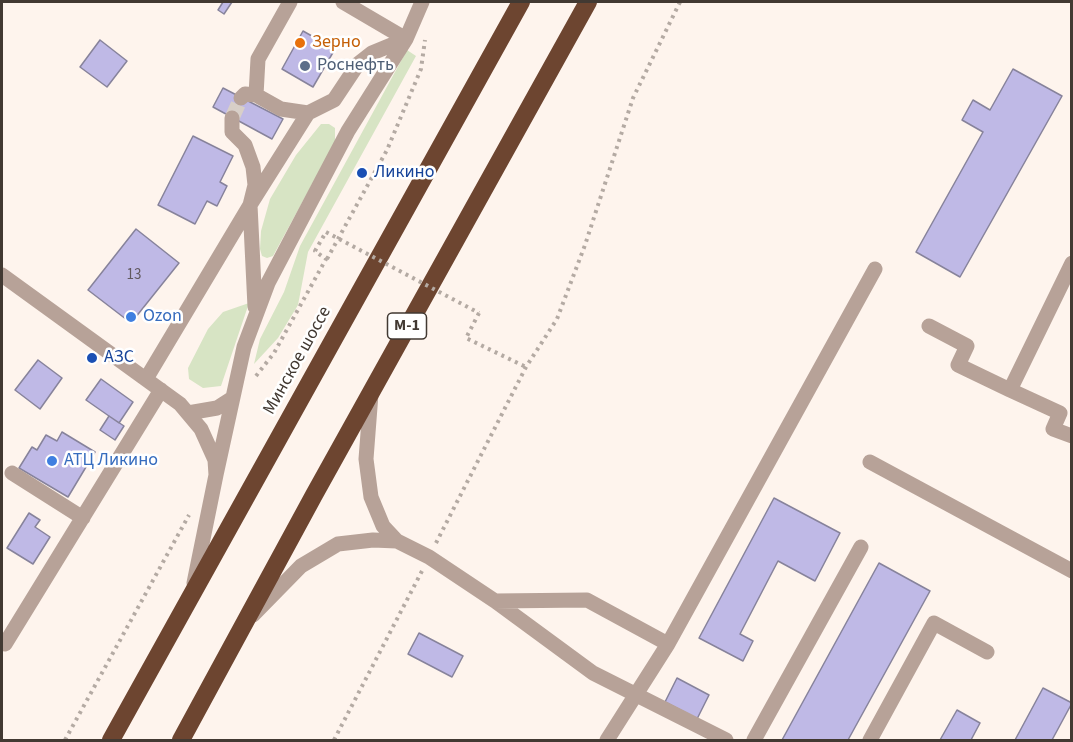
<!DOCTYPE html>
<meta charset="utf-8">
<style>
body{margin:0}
#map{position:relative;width:1073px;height:742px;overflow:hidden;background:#fef4ed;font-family:"Source Sans 3",sans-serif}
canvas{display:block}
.frame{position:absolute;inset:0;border:3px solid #423932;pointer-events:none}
</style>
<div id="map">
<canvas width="1073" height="742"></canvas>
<div class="frame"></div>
</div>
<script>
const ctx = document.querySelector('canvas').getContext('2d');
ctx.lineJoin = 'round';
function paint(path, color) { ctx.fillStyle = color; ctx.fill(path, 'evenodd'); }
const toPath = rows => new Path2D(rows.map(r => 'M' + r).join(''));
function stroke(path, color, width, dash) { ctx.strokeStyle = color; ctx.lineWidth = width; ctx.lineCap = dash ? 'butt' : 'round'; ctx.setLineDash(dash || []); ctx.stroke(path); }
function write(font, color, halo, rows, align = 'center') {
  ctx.font = font + ' "Source Sans 3",sans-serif'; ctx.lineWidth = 5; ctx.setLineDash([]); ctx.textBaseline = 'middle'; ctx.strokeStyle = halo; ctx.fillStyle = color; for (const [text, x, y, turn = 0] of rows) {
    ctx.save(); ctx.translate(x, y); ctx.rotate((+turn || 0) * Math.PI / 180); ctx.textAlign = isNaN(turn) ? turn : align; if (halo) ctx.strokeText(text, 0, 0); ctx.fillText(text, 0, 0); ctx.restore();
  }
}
paint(toPath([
 [407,50,416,56,308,252,298,305,278,338,254,364,260,339,284,292,300,246],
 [321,124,329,124,335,128,335,142,273,256,267,258,262,256,260,249,261,231,270,199,296,155],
 [249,303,221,386,203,388,189,379,188,368,208,329,223,312]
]), '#d7e4c4');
const building = toPath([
 [223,2,232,2,224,14,218,10,223,2],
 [303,31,335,49,313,87,282,69,303,31],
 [100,40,127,61,107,87,80,67,100,40],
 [1013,69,1062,96,960,277,916,252,983,132,962,120,973,100,990,110,1013,69],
 [223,88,283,119,272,139,213,107,223,88],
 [193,136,233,156,220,182,227,186,217,206,207,201,195,224,158,205,193,136],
 [136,229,179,263,131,323,88,290,136,229],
 [38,360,62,378,40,409,15,390,38,360],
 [101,379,133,402,119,423,86,400,101,379],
 [109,416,124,426,115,440,100,430,109,416],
 [62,432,95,452,68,497,19,468,32,447,37,450,46,435,57,441,62,432],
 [774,498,840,533,815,581,778,561,740,634,753,641,743,661,699,638,774,498],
 [29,513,40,520,35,527,50,537,33,564,7,548,29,513],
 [879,563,930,591,848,740,782,740,879,563],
 [419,633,463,656,452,677,408,654,419,633],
 [677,678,709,695,697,719,665,702,677,678],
 [1043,688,1072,703,1052,740,1015,740,1043,688],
 [957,710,980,723,971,740,940,740,957,710]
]);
paint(building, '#bfb9e6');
stroke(building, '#87839b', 1.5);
stroke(toPath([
 [232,118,241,98]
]), '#d8cfc8', 15, [15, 8]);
stroke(toPath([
 [327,259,387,150,421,69,425,40],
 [479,313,466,338,526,367],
 [256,376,274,353,326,259,315,251,326,232],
 [436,543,526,367,557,319,585,245,633,98,680,2],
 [65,740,189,515],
 [334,740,422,571]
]), '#b4aaa3', 4, [3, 4.5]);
stroke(toPath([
 [343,2,406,39],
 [256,95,258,59,290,2],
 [241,98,245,94,256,95,281,109,308,113,334,100,358,64,372,53,406,39],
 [2,275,180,404,201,429,215,460,216,475,194,583],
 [255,307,250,205,308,113],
 [929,326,967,346,958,365,1010,390,1072,263],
 [146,379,250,205,255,185,253,167,245,145,232,132,232,118],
 [1010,390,1060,413,1053,429,1072,436],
 [371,394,366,459,371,497,383,526,397,541,429,557,495,601,593,673,726,740],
 [188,413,217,408,231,399],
 [870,462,1072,571],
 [12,473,83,518],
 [216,475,244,347,268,283,348,131,406,39,422,2],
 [495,601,587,600,668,644,875,269],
 [253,615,301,566,338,544,373,540,397,541],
 [5,644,161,390],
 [607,740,668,644],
 [754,740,861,547],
 [870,740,934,623,987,652]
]), '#b7a298', 15);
stroke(toPath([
 [111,740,521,2],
 [181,740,314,495,588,2]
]), '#6d4530', 18);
stroke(toPath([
 [326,232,479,313]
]), '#b4aaa3', 4, [3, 4.5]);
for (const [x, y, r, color] of [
 [300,43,6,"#e8710a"],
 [305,66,6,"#5c6f8a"],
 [362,173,6,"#1a4fb4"],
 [131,317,6,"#3f7fe0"],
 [92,358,6,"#1a4fb4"],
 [52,461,6,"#3f7fe0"]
]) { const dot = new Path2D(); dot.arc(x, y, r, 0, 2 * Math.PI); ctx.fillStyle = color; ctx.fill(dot); stroke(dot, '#fff', 2); }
write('15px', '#61595f', null, [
 ["13",134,276]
]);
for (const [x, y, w] of [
 [407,326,39]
]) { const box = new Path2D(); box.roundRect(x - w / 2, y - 13, w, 26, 4.5); ctx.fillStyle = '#fff'; ctx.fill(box); stroke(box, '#423932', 1.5); }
write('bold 16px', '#423932', null, [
 ["М-1",407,326]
]);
write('18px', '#c56008', '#fff', [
 ["Зерно",312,43]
], 'left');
write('18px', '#4e5e75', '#fff', [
 ["Роснефть",317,66]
], 'left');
write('18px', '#164399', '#fff', [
 ["Ликино",374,173],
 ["АЗС",104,358]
], 'left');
write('18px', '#366cbe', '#fff', [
 ["Ozon",143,317],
 ["АТЦ Ликино",64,461]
], 'left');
write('18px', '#423932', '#fff', [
 ["Минское шоссе",298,361,-61]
]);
</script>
